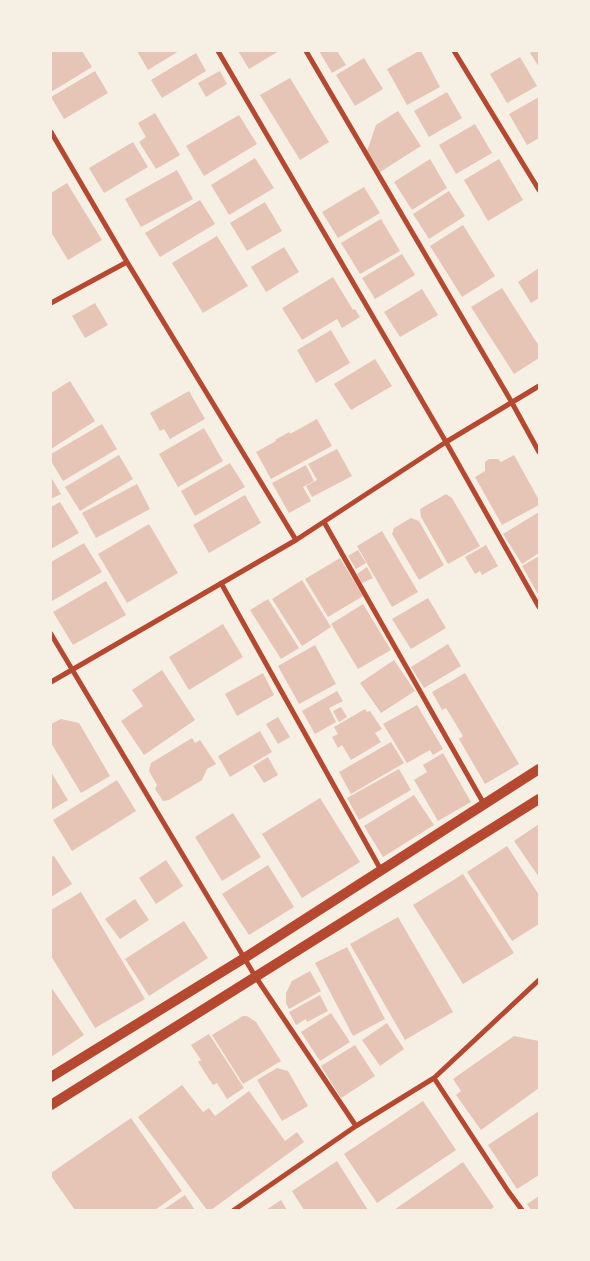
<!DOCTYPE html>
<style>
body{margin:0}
#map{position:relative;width:590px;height:1261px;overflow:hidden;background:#f6efe4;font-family:Manrope,sans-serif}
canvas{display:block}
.frame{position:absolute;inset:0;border:52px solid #f6efe4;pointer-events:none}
</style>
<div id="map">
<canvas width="590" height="1261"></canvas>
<div class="frame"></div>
</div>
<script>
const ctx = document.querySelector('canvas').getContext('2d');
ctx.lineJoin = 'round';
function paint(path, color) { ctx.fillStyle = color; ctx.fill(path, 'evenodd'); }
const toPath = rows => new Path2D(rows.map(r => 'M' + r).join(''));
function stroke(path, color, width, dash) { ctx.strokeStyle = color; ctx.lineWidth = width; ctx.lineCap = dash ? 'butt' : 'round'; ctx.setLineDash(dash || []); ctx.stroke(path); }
paint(toPath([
 [51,51,82,51,92,67,51,92],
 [137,51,179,51,148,70],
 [238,51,279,51,249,69],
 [319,51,337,51,346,65,332,73],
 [419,51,421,51,440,87,407,105,387,69],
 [534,51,539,51,539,67,530,53],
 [196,53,206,71,162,98,151,80],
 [520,57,537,86,507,103,490,74],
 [364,58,383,89,355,106,336,75],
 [95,71,108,93,64,119,51,97],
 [220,71,227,84,206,97,198,83],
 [290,78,329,142,300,160,260,95],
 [447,92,462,118,429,137,414,111],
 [539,97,539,138,527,145,509,114],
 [398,111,421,146,380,172,367,151,376,125],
 [155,113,180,155,156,169,139,142,146,137,138,123],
 [239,115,257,144,204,176,186,146],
 [475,124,492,153,456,174,439,145],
 [133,142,148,167,104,193,89,168],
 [255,158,274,188,229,215,211,185],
 [430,159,447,188,412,210,394,182],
 [499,159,523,200,488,221,464,180],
 [177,170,193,199,141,227,125,199],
 [67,183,102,240,68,260,51,232,51,193],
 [364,187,380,213,338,238,322,212],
 [449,191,465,216,429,239,413,214],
 [200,200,215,224,160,257,145,233],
 [265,202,282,231,247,251,230,223],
 [381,219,400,251,360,274,341,243],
 [463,225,495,276,462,297,430,246],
 [217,236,248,286,203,313,172,263],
 [284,247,299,272,266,292,251,267],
 [402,254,415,275,375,299,362,278],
 [539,268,539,298,531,303,518,282],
 [333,277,353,310,355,309,360,317,342,328,337,319,302,340,282,308],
 [502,288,539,346,539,358,514,374,471,307],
 [422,289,438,315,400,337,384,312],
 [95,303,108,325,85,338,72,316],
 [331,330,350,363,316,383,297,350],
 [375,359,392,386,351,410,334,384],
 [70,381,95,421,51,449,51,393],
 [189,391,205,419,170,439,164,429,160,431,150,413],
 [317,419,332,446,271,479,256,452,276,441,275,440,289,432,290,434],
 [102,424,117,449,63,481,51,461,51,454],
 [204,428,223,461,178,487,159,454],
 [337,449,352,476,312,497,306,486,317,480,308,464],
 [119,455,133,479,80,511,65,487],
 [514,455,539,500,539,505,502,525,475,477,485,471,485,462,489,459,498,459,501,462],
 [230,463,245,487,195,516,181,491],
 [306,465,314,481,303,487,311,501,289,513,272,483],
 [51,477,61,494,51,499],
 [137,484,150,509,96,538,82,513],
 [446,494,452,498,480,546,448,564,421,517,420,509],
 [245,495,261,523,209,553,193,525],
 [60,502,79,533,51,549,51,507],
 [539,512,539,553,522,564,503,534],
 [411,518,419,521,444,565,419,580,392,534,394,528],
 [149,524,178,573,127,603,98,554],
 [382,531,418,592,392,607,357,546],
 [84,543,102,572,52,601,51,562],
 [486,545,498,566,482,575,480,571,475,574,465,557],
 [358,550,366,563,356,569,348,556],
 [539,556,539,596,522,566],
 [340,558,363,596,328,617,305,579],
 [367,567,373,578,362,583,357,574],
 [302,580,331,627,302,646,272,599],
 [106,581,126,615,73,645,53,612],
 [428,598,446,628,411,649,392,619],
 [268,599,299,648,281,659,250,610],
 [363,604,391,650,358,669,331,624],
 [223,624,243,657,189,690,169,657],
 [448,644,461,666,424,688,411,667],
 [315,645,336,684,299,704,278,666],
 [394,660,415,691,381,713,360,683],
 [162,670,195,720,144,755,121,721,143,706,132,690],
 [263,673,274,695,237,716,225,694],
 [465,673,519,764,485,784,459,739,463,736,446,708,442,710,432,692],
 [337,691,343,701,329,708,336,722,315,734,302,711],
 [417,705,443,749,433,755,430,750,407,763,383,724],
 [341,707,347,717,339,722,333,711],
 [365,709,367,712,370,711,382,729,375,733,381,742,351,760,342,745,338,748,332,737,338,734,334,727],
 [278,717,290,737,278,744,266,724],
 [61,719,79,723,110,776,81,793,51,743,51,724],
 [260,731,272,752,230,777,218,756],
 [192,738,195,743,200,740,216,764,207,769,202,780,169,800,163,801,155,789,157,785,149,771,151,763],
 [391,742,404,763,351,794,339,772],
 [443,753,471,802,438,821,414,780,427,772,423,765],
 [268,757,278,775,264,783,253,766],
 [399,769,411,790,359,820,347,798],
 [51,772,68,800,51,810],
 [117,780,136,811,72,851,53,820],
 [414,795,434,825,383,857,364,826],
 [320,798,360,862,302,898,262,834],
 [233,813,261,857,222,881,195,837],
 [539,824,539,877,514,841],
 [507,846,539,895,539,924,512,941,467,872],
 [54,856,72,884,51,897,51,857],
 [166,860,183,886,156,904,139,878],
 [268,865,294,907,249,935,222,894],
 [463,874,514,953,463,984,413,905],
 [81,892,145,999,95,1028,51,956,51,910],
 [135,899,149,920,120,939,105,919],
 [398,917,453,1012,405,1040,350,944],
 [184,921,208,958,149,996,125,959],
 [347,947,385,1019,353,1036,315,963],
 [310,971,321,991,289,1009,286,1003,286,993,292,981],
 [51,987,84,1035,51,1057],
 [320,995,328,1011,307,1022,306,1019,296,1025,289,1012],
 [331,1013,350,1042,320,1061,301,1032],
 [243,1016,247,1016,256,1022,281,1061,243,1084,212,1035],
 [387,1023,404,1049,380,1066,362,1040],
 [209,1034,244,1088,227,1099,217,1083,213,1085,198,1062,201,1060,191,1045],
 [514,1036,539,1041,539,1088,481,1130,456,1095,461,1091,453,1079],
 [355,1045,375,1076,341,1098,321,1066],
 [277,1068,288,1071,308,1106,282,1121,257,1080],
 [182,1085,203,1112,209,1108,215,1116,249,1091,285,1141,297,1132,304,1142,211,1210,207,1210,138,1117],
 [423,1101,456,1150,377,1203,344,1154],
 [539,1111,539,1175,517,1189,488,1145],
 [131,1118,182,1191,155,1210,75,1210,51,1176,51,1173],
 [337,1161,368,1210,304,1210,292,1191],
 [463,1162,494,1207,490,1210,394,1210],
 [185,1195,195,1210,163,1210],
 [539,1196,539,1210,531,1210,527,1204],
 [281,1200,287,1210,266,1210]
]), '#e6c5b7');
stroke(toPath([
 [218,51,446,442,539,607],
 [306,51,511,401,539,452],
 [454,51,539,190],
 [51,132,127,262,296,540],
 [51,303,127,262],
 [324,522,484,804],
 [221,583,381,870],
 [51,634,255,976,356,1126],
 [51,682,296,540,446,442,539,386],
 [434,1078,508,1191,522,1210],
 [234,1210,356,1126,434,1078,539,980]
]), '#b5482f', 5);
stroke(toPath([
 [51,1077,246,957,539,769],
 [51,1105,539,799]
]), '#b5482f', 10);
</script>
